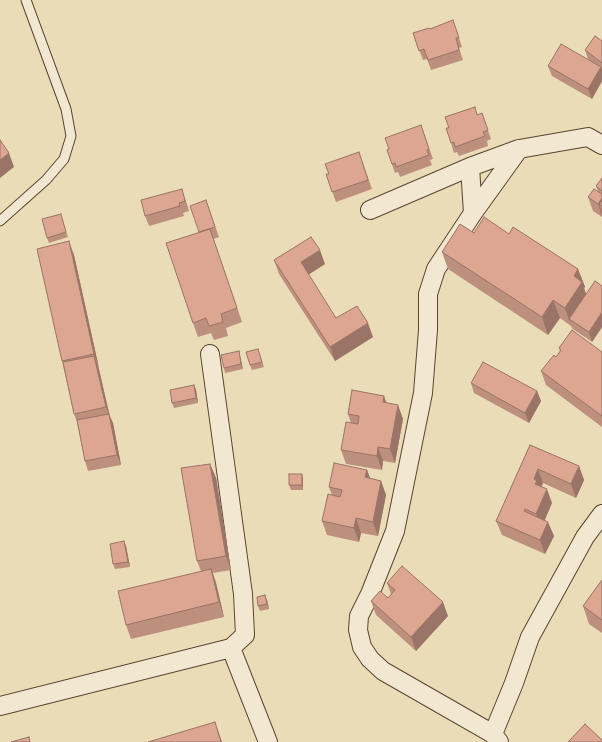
<!DOCTYPE html>
<style>
body{margin:0}
canvas{display:block;background:#ebdcb8}
</style>
<canvas width="602" height="742"></canvas>
<script>
const ctx = document.querySelector('canvas').getContext('2d');
ctx.lineJoin = 'round';
const toPath = rows => new Path2D(rows.map(r => 'M' + r).join(''));
function stroke(path, color, width, dash) { ctx.strokeStyle = color; ctx.lineWidth = width; ctx.lineCap = dash ? 'butt' : 'round'; ctx.setLineDash(dash || []); ctx.stroke(path); }
function paint(path, color) { ctx.fillStyle = color; ctx.fill(path, 'evenodd'); }
const service = toPath([
 [0,221,46,180,64,159,71,136,66,109,26,0]
]);
const minor = toPath([
 [470,167,473,213],
 [370,210,470,167,519,149,588,137,602,145],
 [231,648,268,742],
 [0,706,231,648,245,635,243,594,210,354],
 [493,734,383,671,370,659,362,647,358,630,359,616,370,594,395,531,423,393,428,330,428,294,436,269,473,213,519,149],
 [499,742,493,734,514,683,530,637,585,537,602,514]
]);
stroke(service, '#5a442e', 11);
stroke(minor, '#5a442e', 20);
stroke(service, '#f2e8d1', 9);
stroke(minor, '#f2e8d1', 18);
paint(toPath([
 [453,20,462,47,459,48,463,60,431,70,427,59,423,60,413,33,430,29],
 [602,41,602,81,592,99,552,76,548,66,592,62,588,59,585,50],
 [482,113,491,139,487,141,488,146,459,156,457,152,454,153,451,143,477,115],
 [421,125,433,159,430,160,432,165,400,177,398,172,395,173,387,150,389,149],
 [359,152,372,189,336,202,326,174,329,174],
 [602,178,602,217,593,211,588,197,598,191,596,186],
 [185,199,189,211,183,213,184,216,149,226,145,216],
 [206,200,219,237,213,239,242,322,226,328,228,336,214,340,211,333,198,337,193,323,199,232],
 [62,219,68,237,49,243,47,238],
 [474,233,509,234,578,269,585,287,584,288,586,294,602,286,602,327,592,342,573,329,571,326,560,318,548,335,448,269,442,252],
 [74,255,109,414,113,423,121,465,88,471,85,461,77,422,74,414,63,365,62,361],
 [274,260,325,264,308,275,336,318,373,337,335,361,279,274],
 [559,348,602,352,602,427,546,385,541,371,556,357,560,352],
 [258,349,264,367,252,370,250,365],
 [239,351,240,356,243,369,225,373,224,368],
 [471,383,537,391,541,401,529,423,474,393],
 [194,385,196,390,198,403,174,408,172,403],
 [387,403,403,419,395,463,383,461,382,470,346,464,341,450,351,423,348,414],
 [530,445,579,466,584,480,576,498,543,483,542,487,552,503,545,520,554,536,545,554,502,535,496,521],
 [210,464,216,478,231,570,213,573,216,583,224,617,131,639,126,625,201,571,197,561],
 [367,470,370,478,381,481,386,495,378,536,361,533,359,542,327,535,322,521,332,495,329,487],
 [303,479,303,490,291,490,289,485],
 [124,541,126,546,130,567,115,569,113,564],
 [602,580,602,633,589,624,583,606],
 [387,583,448,616,416,651,376,615,371,601,388,598,391,594],
 [267,600,269,609,260,611,258,606]
]), '#bd8f7d');
paint(toPath([
 [601,67,602,70,602,81,592,99,588,89],
 [9,153,14,167,0,178,0,160],
 [182,189,185,199,189,211,185,201],
 [602,198,602,206,599,204,602,212,602,216,598,204],
 [210,229,215,243,242,322,237,308],
 [69,241,74,255,99,368,94,354],
 [320,250,325,264,306,276,301,262],
 [578,269,585,287,584,288,588,300,569,319,571,326,565,308,574,276],
 [553,300,560,318,548,335,542,317],
 [602,312,602,327,592,342,589,332],
 [368,323,373,337,335,361,330,347],
 [239,351,240,356,243,369,241,364],
 [94,356,99,370,111,421,106,407],
 [194,385,196,390,198,403,196,398],
 [537,391,541,401,529,423,525,413],
 [384,396,389,410,383,402],
 [398,405,403,419,395,463,390,449],
 [109,414,113,423,121,465,117,455],
 [378,447,383,461,382,470,377,456],
 [210,464,216,478,231,570,226,556],
 [579,466,584,480,576,498,571,484],
 [538,469,543,483,540,489,541,498,534,479],
 [367,470,372,484,365,477],
 [302,474,303,479,303,490,302,485],
 [381,481,386,495,378,536,373,522],
 [547,489,552,503,541,528,536,514],
 [356,518,361,533,359,542,354,528],
 [548,522,554,536,545,554,540,540],
 [124,541,126,546,130,567,128,562],
 [211,569,216,583,224,617,219,602],
 [265,595,267,600,269,609,267,604],
 [443,602,448,616,416,651,411,637],
 [215,722,220,736,222,742,221,742]
]), '#9a7466');
const building = toPath([
 [453,20,459,38,456,38,459,50,428,60,424,49,419,51,413,33,429,28,430,29,453,20],
 [595,36,602,41,602,63,585,50,595,36],
 [561,44,601,67,588,89,548,66,561,44],
 [475,107,477,115,482,113,488,130,483,132,485,136,455,147,454,142,451,143,446,128,449,128,445,117,475,107],
 [421,125,429,149,427,150,429,155,396,167,395,163,392,164,387,150,389,149,385,138,421,125],
 [0,140,9,153,0,160,0,140],
 [359,152,368,180,332,192,326,174,329,174,325,164,359,152],
 [602,178,602,191,596,186,602,178],
 [182,189,185,201,179,203,180,206,145,216,141,200,182,189],
 [594,189,602,194,602,198,598,204,588,197,594,189],
 [206,200,215,227,199,232,190,206,206,200],
 [602,201,602,206,599,204,602,201],
 [61,214,66,232,47,238,42,219,61,214],
 [484,217,509,234,513,227,578,269,574,276,582,282,565,308,553,300,542,317,442,252,460,224,474,233,484,217],
 [210,229,237,308,221,314,223,322,209,326,206,318,193,323,166,243,210,229],
 [311,237,320,250,301,262,336,318,357,306,368,323,330,347,274,260,311,237],
 [69,241,94,354,62,361,37,249,69,241],
 [595,281,602,286,602,312,589,332,569,319,595,281],
 [572,330,602,352,602,416,541,371,554,355,556,357,561,350,559,348,572,330],
 [258,349,262,362,250,365,246,352,258,349],
 [239,351,241,364,224,368,221,355,239,351],
 [94,356,106,407,74,414,63,362,94,356],
 [483,362,537,391,525,413,471,383,483,362],
 [194,385,196,398,172,403,170,390,194,385],
 [352,390,384,396,383,402,398,405,390,449,378,447,377,456,341,450,346,422,358,424,359,416,348,414,352,390],
 [109,414,117,455,85,461,77,420,109,414],
 [530,445,579,466,571,484,538,469,534,479,537,481,535,484,547,489,536,514,525,509,524,511,548,522,540,540,496,521,530,445],
 [334,463,367,470,365,477,381,481,373,522,356,518,354,528,322,521,328,494,340,497,342,490,329,487,334,463],
 [210,464,226,556,197,561,181,468,210,464],
 [289,474,302,474,302,485,289,485,289,474],
 [124,541,128,562,113,564,110,544,124,541],
 [402,566,443,602,411,637,371,601,380,591,388,598,395,590,387,583,402,566],
 [211,569,219,602,126,625,118,591,211,569],
 [602,580,602,620,583,606,602,580],
 [265,595,267,604,258,606,257,597,265,595],
 [215,722,221,742,148,742,215,722],
 [585,724,602,740,602,742,568,742,585,724],
 [29,737,30,742,11,742,29,737]
]);
paint(building, '#dca691');
stroke(building, '#9a7466', 1);
</script>
